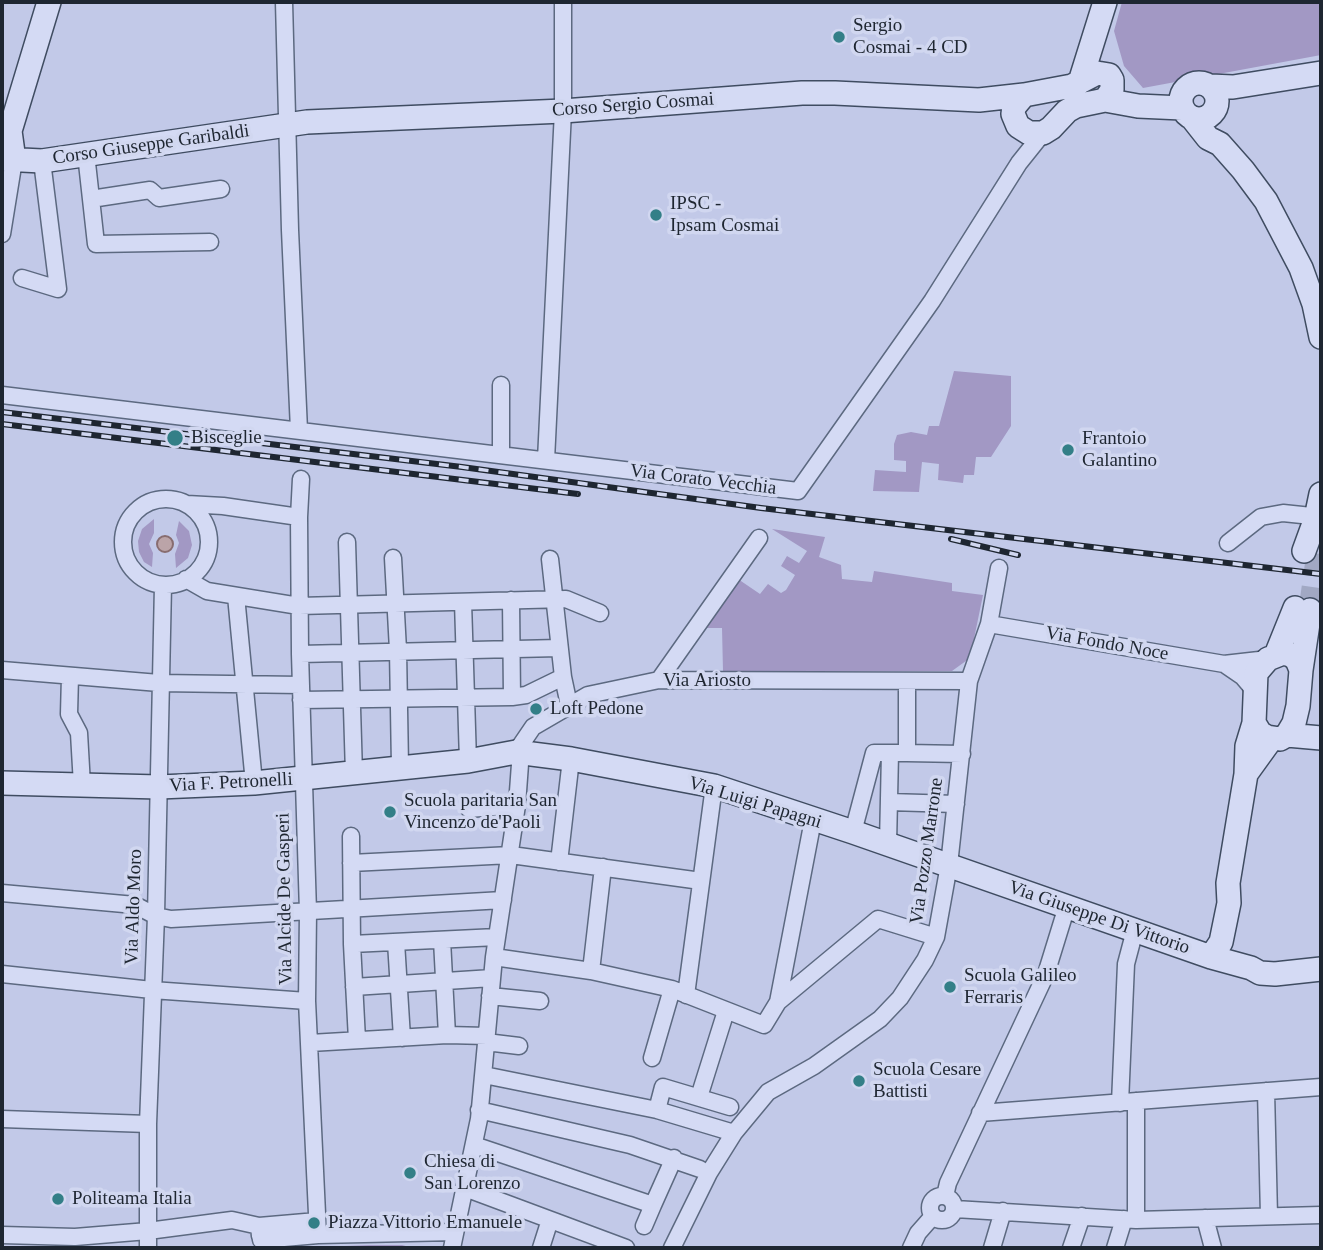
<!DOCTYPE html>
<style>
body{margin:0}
#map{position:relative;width:1323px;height:1250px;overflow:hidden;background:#c2c9e8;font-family:Georgia,serif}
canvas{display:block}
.frame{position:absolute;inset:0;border:4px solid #1e2631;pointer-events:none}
</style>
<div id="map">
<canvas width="1323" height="1250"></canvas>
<div class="frame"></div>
</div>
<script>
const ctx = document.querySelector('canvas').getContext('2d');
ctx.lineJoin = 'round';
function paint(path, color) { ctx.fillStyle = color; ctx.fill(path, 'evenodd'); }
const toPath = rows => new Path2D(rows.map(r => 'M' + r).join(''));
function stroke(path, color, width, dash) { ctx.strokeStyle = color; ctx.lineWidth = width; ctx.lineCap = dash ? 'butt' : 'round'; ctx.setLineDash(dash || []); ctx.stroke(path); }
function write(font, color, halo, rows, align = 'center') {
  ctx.font = font + ' Georgia,serif'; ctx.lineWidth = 7; ctx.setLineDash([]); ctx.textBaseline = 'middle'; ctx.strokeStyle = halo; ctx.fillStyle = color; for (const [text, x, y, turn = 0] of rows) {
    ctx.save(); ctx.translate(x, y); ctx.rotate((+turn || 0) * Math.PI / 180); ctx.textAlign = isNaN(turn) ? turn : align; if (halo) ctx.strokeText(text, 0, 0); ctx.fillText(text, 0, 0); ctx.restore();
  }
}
paint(toPath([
 [1122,2,1321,2,1321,55,1143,88,1124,66,1114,31],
 [954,371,1011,376,1011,426,991,457,976,457,974,475,964,475,963,483,938,480,939,464,922,462,919,492,873,491,875,470,906,472,906,461,894,460,894,444,897,435,911,432,927,435,929,426,939,426],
 [154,519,154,533,149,544,153,553,152,567,144,562,139,552,138,541,142,529],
 [179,521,189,531,192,545,188,558,176,568,175,554,179,543,176,535],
 [772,529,825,537,819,557,841,565,842,579,872,582,874,571,952,583,952,591,983,595,970,658,952,671,723,671,722,628,703,628,738,579,760,594,768,584,781,593,786,590,795,575,781,566,787,556,799,563,807,551],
 [369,1245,402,1245,413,1248,297,1248]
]), '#a298c4');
const water = toPath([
 '157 544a8 8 0 1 1 16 0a8 8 0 1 1-16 0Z'
]);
paint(water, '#bba4a8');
stroke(water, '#886d70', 2);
stroke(toPath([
 [1310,610,1318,553]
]), '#a1a8c3', 23, [23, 11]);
const street = toPath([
 [284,2,290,230,299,430],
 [86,154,96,244,210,242],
 [91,199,150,190,159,198,221,189],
 [2,234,14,160],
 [22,278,58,289,42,161],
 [2,395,798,491,932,301,1019,163,1043,133],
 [501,455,501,385],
 [546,460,563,111,563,2],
 [301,479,299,517,300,654,308,912,307,1001,318,1235],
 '123 542a43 43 0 1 1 86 0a43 43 0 1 1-86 0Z',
 [187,504,223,506,299,517],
 [347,542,354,774],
 [1228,543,1261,517,1283,513,1321,517],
 [393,558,398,650,400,767],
 [550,559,563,677,569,705],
 [186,579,207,591,299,606,566,599,600,613],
 [236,596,254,783],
 [511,600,512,697],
 [463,602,468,761],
 [989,624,1224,664],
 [300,654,559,648],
 [2,670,159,683,301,685],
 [70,676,69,714,79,733,82,785],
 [659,680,759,538],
 [907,681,907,753,962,754],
 [1254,690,1243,677,1224,664,1268,659],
 [301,700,512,697,526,695,563,677],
 [889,802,956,804],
 [469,809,517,805],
 [853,832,874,753,907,753],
 [351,836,352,944,357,1040],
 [888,844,890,753],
 [559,862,571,759],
 [351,863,511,855,701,881],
 [2,893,135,905,156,916,171,919,503,900],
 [442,940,447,1035],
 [396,942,402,1038],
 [352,944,497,937],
 [494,957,591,971,672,989,764,1025,778,1002,878,919,936,937],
 [591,971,603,867],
 [2,974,152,990,307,1001],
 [354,987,492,978],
 [686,995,714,786],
 [490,996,540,1001],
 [778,1002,813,820],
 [486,1042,519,1046],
 [310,1043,447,1035,487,1036],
 [652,1058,672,989],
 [484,1075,657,1110,734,1133],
 [1266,1091,1269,1216],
 [699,1097,726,1011],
 [1136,1101,1136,1220],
 [1120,1103,1126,964,1135,930],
 [479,1110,630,1145,700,1169],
 [657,1110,663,1087,730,1107],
 [980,1113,1321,1087],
 [2,1119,148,1124],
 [474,1145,653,1205,674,1158],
 [465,1188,626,1248],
 '930 1208a12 12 0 1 1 24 0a12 12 0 1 1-24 0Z',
 [945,1196,948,1183,1046,974,1067,906],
 [955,1209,1136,1220,1321,1215],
 [1205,1218,1213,1248],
 [644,1226,653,1205],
 [2,1235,75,1237,148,1231,232,1220,259,1226],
 [260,1236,259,1226,317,1221],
 [261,1240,318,1235,455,1232],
 [148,1248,148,1124,156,916,163,585],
 [452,1248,479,1119,494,957,517,805,520,764,516,752,533,727,588,695,659,680,969,681],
 [541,1248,548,1226],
 [672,1248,709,1173,734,1133,768,1092,814,1066,880,1019,900,998,925,960,936,937,949,865,969,681,989,624,999,568],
 [911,1248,918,1233,933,1216],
 [992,1248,1003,1211],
 [1071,1248,1082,1216],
 [1115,1248,1124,1219]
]);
const secondary = toPath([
 [1097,73,1109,75,1112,80,1112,90,1105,100,1076,106,1067,111,1051,128,1043,133,1029,133,1018,126,1013,114,1014,107,1024,95,1072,86,1097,73],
 [1080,82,1105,2],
 '1181 101a18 18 0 1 1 36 0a18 18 0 1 1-36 0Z',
 [1210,86,1233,87,1321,73],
 [1105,100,1138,106,1182,108],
 [1193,119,1208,138,1220,144,1243,170,1266,201,1301,268,1314,304,1321,337],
 [2,159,42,161,307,122,563,111,802,93,835,93,979,100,1024,95],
 [14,160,10,131,49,2],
 [1304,551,1316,518,1321,494],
 [1276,655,1295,608],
 [1301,670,1310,610],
 [1254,723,1247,746,1246,774,1272,738],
 [1287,735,1294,723,1298,706,1301,670,1297,660,1291,655,1283,653,1268,659,1256,673,1254,723,1260,733,1267,737,1280,739,1287,735,1321,738],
 [2,783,159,787,254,783,468,761,516,752,571,759,714,786,853,832,1211,957,1251,968,1260,973,1275,974,1321,969],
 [1211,957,1221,942,1229,903,1228,883,1246,774]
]);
stroke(street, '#5c6980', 19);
stroke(secondary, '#3f4c61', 26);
stroke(street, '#d4daf4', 16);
stroke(secondary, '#d4daf4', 23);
const rail = toPath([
 [2,412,462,467,761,508,1321,574],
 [2,424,578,494],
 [951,539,1018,555]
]);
stroke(rail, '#1e2631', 6);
stroke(rail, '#d1d7f0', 3.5, [10]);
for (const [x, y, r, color] of [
 [839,37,7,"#337f87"],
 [656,215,7,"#337f87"],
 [175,438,9,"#337f87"],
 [1068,450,7,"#337f87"],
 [536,709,7,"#337f87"],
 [390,812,7,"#337f87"],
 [950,987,7,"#337f87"],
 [859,1081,7,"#337f87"],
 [410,1173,7,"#337f87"],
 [58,1199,7,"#337f87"],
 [314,1223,7,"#337f87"]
]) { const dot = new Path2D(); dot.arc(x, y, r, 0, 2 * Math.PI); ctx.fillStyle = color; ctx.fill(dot); stroke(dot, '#d1d7f0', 2.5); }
write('19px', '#1e2631', '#d1d7f0', [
 ["Sergio",853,26],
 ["Cosmai - 4 CD",853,48],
 ["IPSC -",670,204],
 ["Ipsam Cosmai",670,226],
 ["Bisceglie",191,438],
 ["Frantoio",1082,439],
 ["Galantino",1082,461],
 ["Loft Pedone",550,709],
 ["Scuola paritaria San",404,801],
 ["Vincenzo de'Paoli",404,823],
 ["Scuola Galileo",964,976],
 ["Ferraris",964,998],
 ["Scuola Cesare",873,1070],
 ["Battisti",873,1092],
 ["Chiesa di",424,1162],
 ["San Lorenzo",424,1184],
 ["Politeama Italia",72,1199],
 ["Piazza Vittorio Emanuele",328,1223]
], 'left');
write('19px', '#1e2631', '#d1d7f0', [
 ["Corso Sergio Cosmai",633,105,-4],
 ["Corso Giuseppe Garibaldi",151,145,-8],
 ["Via Corato Vecchia",703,480,7],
 ["Via Fondo Noce",1107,644,10],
 ["Via Ariosto",707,681],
 ["Via F. Petronelli",231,783,-3],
 ["Via Luigi Papagni",755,803,17],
 ["Via Pozzo Marrone",927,851,-82],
 ["Via Alcide De Gasperi",285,899,-91],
 ["Via Aldo Moro",134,907,-88],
 ["Via Giuseppe Di Vittorio",1099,918,19]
]);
</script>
